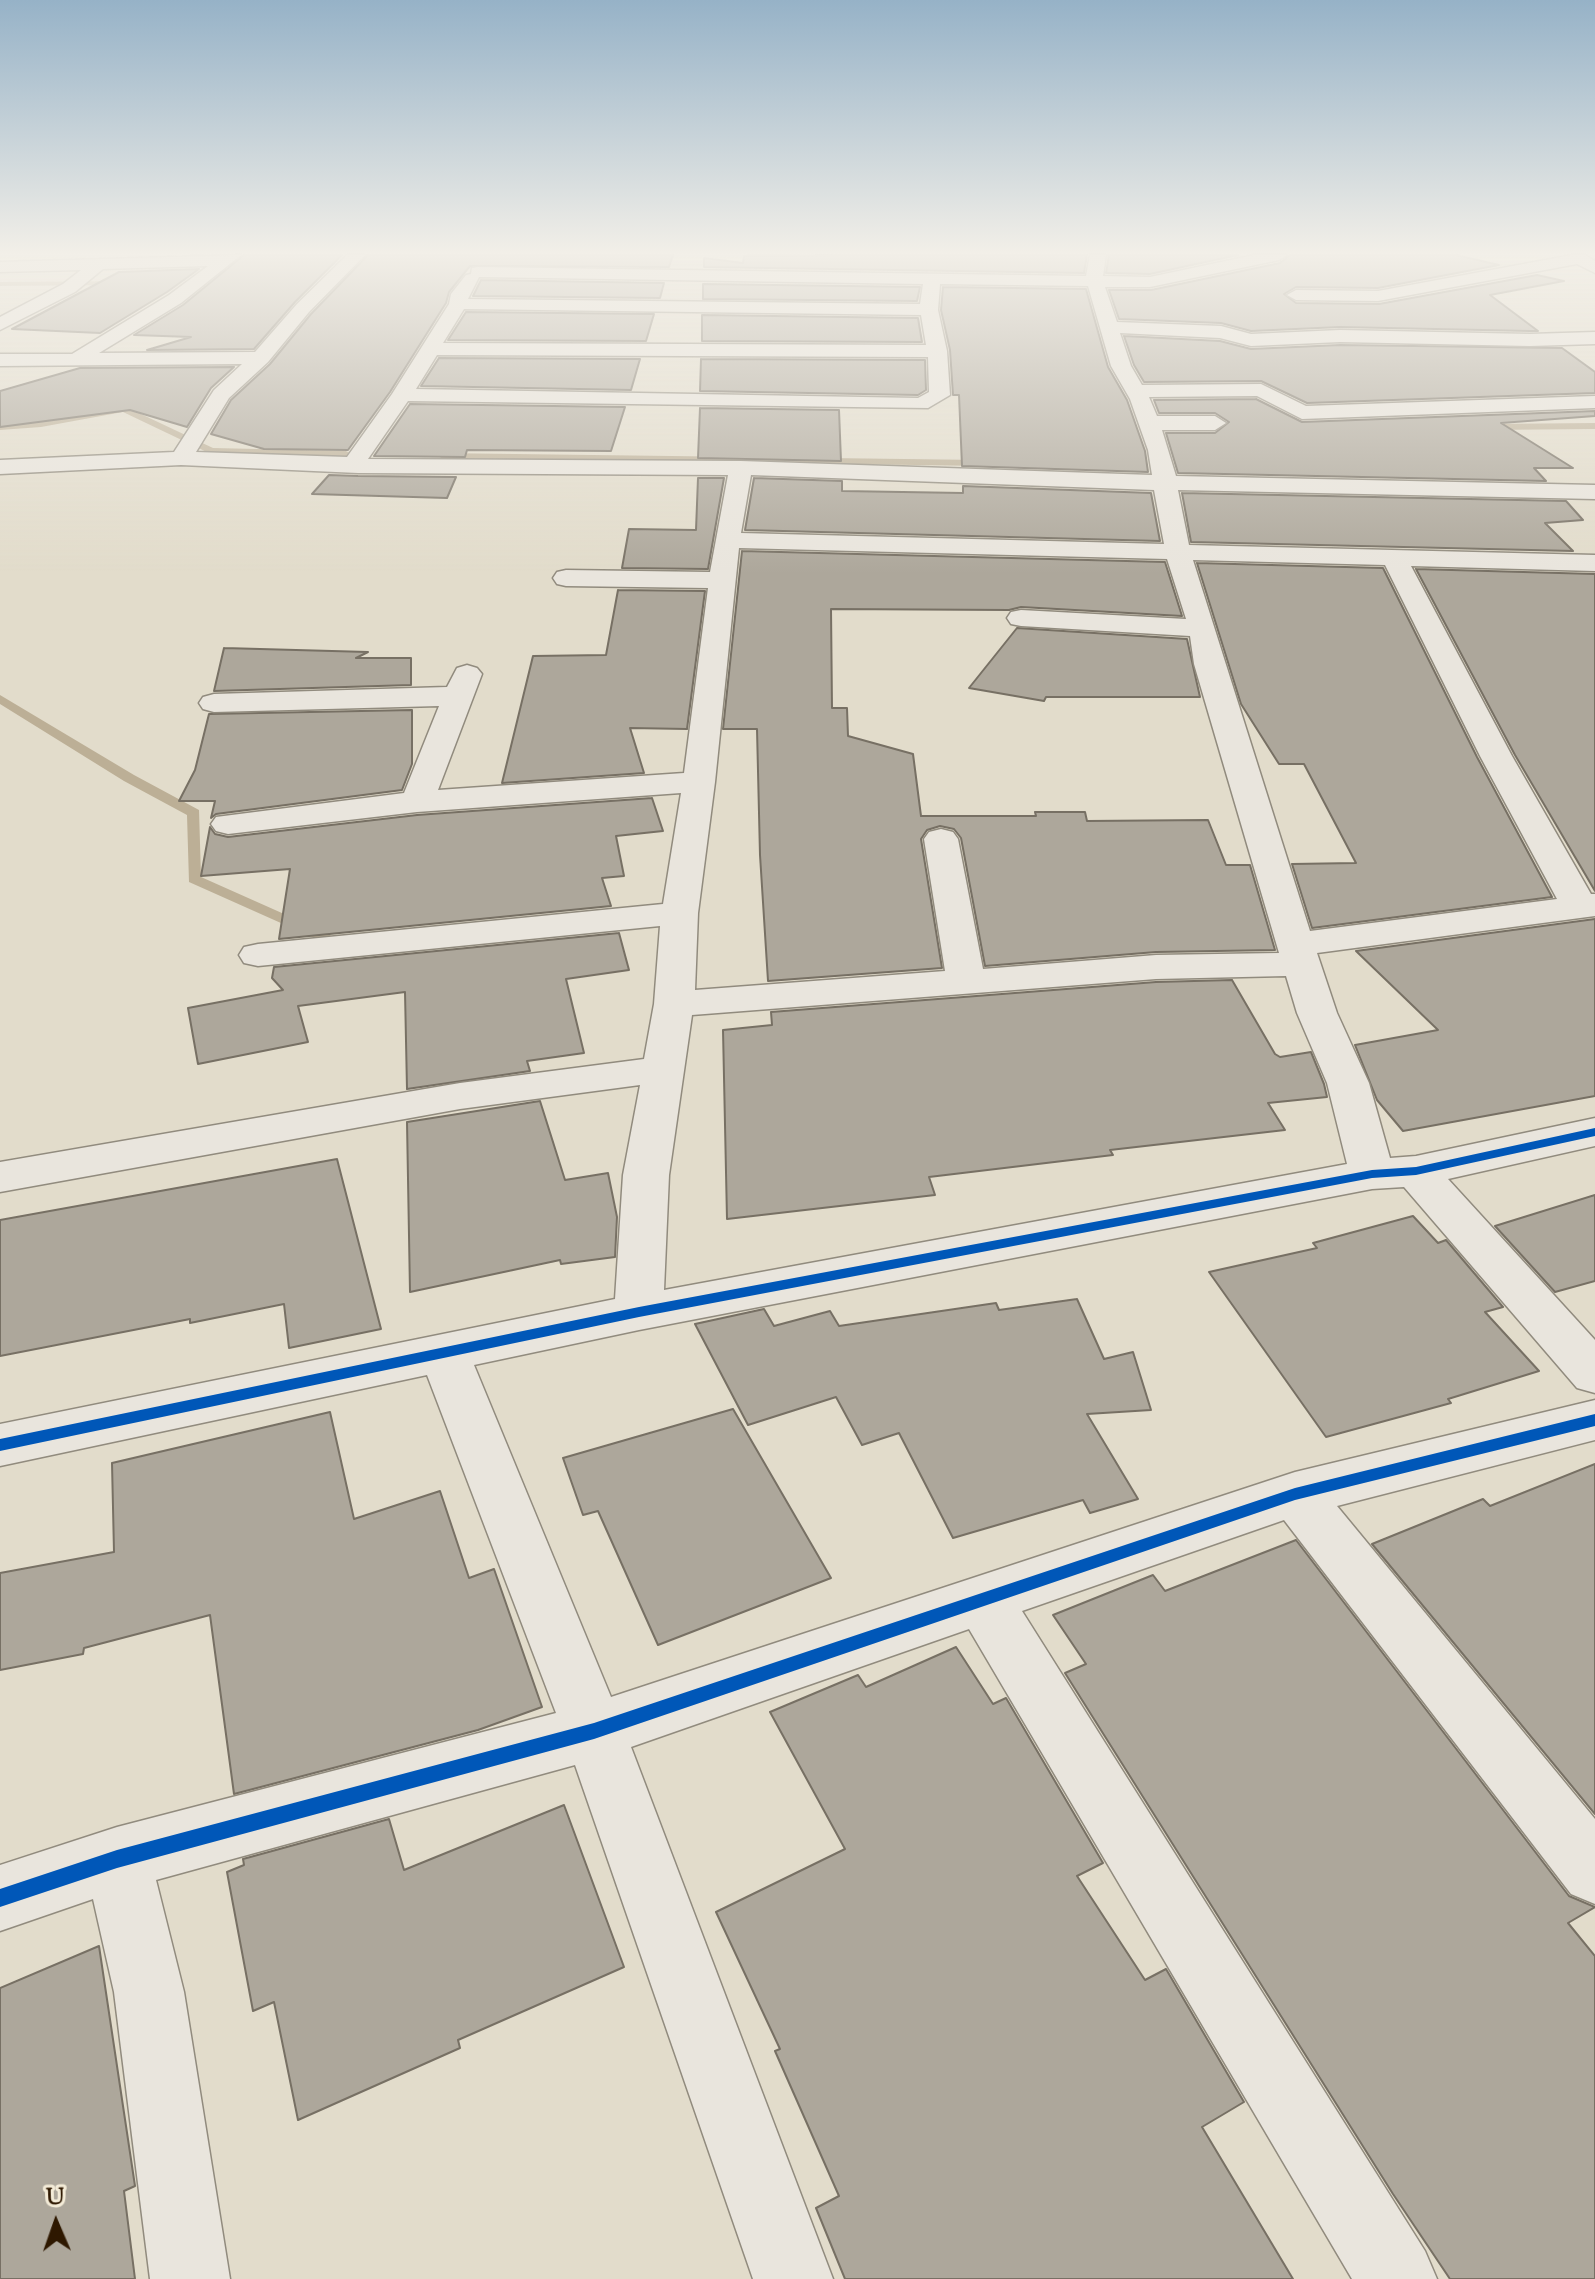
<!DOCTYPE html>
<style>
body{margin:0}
#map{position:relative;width:1595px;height:2279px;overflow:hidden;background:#e2dccb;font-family:"Sorts Mill Goudy",serif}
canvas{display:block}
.north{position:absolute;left:16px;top:2183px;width:80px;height:80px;-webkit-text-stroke:6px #f3ebd7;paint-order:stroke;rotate:358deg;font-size:22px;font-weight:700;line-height:32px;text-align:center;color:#2e1800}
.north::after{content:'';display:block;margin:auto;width:28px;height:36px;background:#2e1800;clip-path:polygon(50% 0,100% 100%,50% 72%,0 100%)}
</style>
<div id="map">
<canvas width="1595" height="2279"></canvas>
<div class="north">U</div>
</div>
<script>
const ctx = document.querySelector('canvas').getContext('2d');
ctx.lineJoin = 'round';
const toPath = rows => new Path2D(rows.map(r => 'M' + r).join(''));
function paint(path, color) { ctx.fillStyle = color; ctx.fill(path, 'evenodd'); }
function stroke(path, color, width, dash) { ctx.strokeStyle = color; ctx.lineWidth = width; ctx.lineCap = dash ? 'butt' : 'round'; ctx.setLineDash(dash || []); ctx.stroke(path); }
paint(toPath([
 [126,281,123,285,0,286,0,282,126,281],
 [124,406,213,448,346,451,351,454,346,457,211,454,123,412,41,427,0,430,0,424,41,421,124,406],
 [1595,423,1595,429,1486,430,1482,427,1486,424,1595,423],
 [438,453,983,460,988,463,983,466,441,458,438,453],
 [0,695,134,775,199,810,201,877,329,934,332,937,329,940,319,940,189,882,187,815,124,781,0,704,0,695]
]), '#bcaf96');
const building = toPath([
 [244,255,342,255,295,302,254,349,147,350,191,337,134,335,183,305,244,255],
 [368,255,673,255,669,267,470,266,449,292,446,303,390,392,348,450,264,449,211,434,231,400,270,364,311,314,368,255],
 [849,255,1087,255,1084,273,704,267,704,258,743,263,744,256,849,255],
 [1109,255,1238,255,1150,274,1106,273,1109,255],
 [1290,255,1456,255,1499,265,1378,288,1296,287,1284,294,1296,303,1379,304,1537,275,1564,281,1490,295,1538,331,1530,331,1340,327,1251,331,1221,323,1119,319,1109,290,1151,290,1280,263,1290,255],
 [199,269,167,292,100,333,12,329,119,272,199,269],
 [481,280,664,283,660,298,473,296,481,280],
 [703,284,920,287,917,301,703,299,703,284],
 [943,287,1086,289,1108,367,1127,400,1145,451,1148,472,962,466,959,395,953,395,950,350,941,310,943,287],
 [466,312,654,314,646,341,448,340,466,312],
 [702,315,918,318,922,342,702,341,702,315],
 [1124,336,1220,341,1251,349,1340,345,1562,348,1595,372,1595,393,1307,403,1261,381,1144,382,1134,365,1124,336],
 [439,358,640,359,631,390,421,386,439,358],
 [701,359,925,360,926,390,918,395,700,391,701,359],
 [234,367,211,388,187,427,130,410,0,427,0,391,80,368,234,367],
 [1256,399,1302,422,1595,411,1595,416,1501,423,1573,468,1534,468,1546,481,1178,473,1166,433,1215,433,1229,422,1215,413,1159,413,1154,400,1256,399],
 [410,404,625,407,611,451,467,450,465,457,374,456,410,404],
 [700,408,839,410,841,461,698,458,700,408],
 [329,475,358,476,456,477,447,498,312,494,329,475],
 [698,478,724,478,708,569,622,568,629,529,696,530,698,478],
 [754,478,842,481,842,491,963,493,963,486,1151,493,1160,541,745,530,754,478],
 [1182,493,1566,501,1583,520,1545,523,1573,551,1191,542,1182,493],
 [742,551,1165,562,1182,616,1021,607,1009,610,831,609,832,708,847,708,848,736,913,754,921,816,1036,816,1035,812,1085,812,1087,821,1208,820,1226,865,1250,865,1275,950,1156,952,985,966,961,838,954,829,940,826,927,830,921,839,942,968,768,981,760,855,757,729,723,729,742,551],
 [1197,563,1383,568,1477,757,1552,897,1312,928,1292,864,1356,863,1304,764,1279,764,1241,704,1197,563],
 [1416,569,1595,574,1595,891,1515,755,1416,569],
 [618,590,705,591,687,729,630,728,644,773,502,783,533,656,606,655,618,590],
 [1017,628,1187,639,1200,697,1046,697,1044,701,969,688,1017,628],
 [224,648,368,652,356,658,411,658,411,685,214,691,224,648],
 [412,710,412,764,402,790,216,814,211,818,215,801,179,801,195,770,209,714,412,710],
 [652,798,663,831,616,836,624,876,602,878,611,906,279,939,290,869,201,876,210,827,215,834,228,837,417,815,652,798],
 [1595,919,1595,1096,1403,1131,1377,1100,1355,1045,1438,1030,1356,951,1595,919],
 [619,933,629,970,566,979,584,1053,527,1061,530,1071,407,1089,405,992,298,1006,308,1042,198,1064,188,1008,283,990,272,978,274,967,619,933],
 [1232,980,1275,1054,1280,1057,1311,1052,1324,1084,1327,1097,1268,1103,1285,1130,1110,1150,1113,1155,929,1177,935,1195,727,1219,723,1030,772,1025,771,1012,1156,982,1232,980],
 [540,1101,565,1180,608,1173,617,1217,615,1257,561,1264,560,1260,410,1292,407,1122,540,1101],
 [337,1159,381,1329,289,1348,284,1304,190,1323,190,1319,0,1356,0,1220,337,1159],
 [1595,1195,1595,1281,1555,1292,1495,1226,1595,1195],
 [1413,1216,1438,1243,1446,1240,1503,1307,1485,1312,1539,1371,1448,1399,1451,1403,1326,1437,1209,1272,1317,1248,1313,1243,1413,1216],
 [1077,1299,1104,1359,1133,1352,1151,1410,1087,1414,1138,1499,1090,1513,1083,1500,953,1538,899,1433,862,1445,836,1397,748,1425,695,1324,764,1309,774,1326,830,1311,839,1326,996,1303,999,1310,1077,1299],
 [733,1409,831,1578,658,1645,598,1511,583,1515,563,1458,733,1409],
 [330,1412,354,1519,440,1491,469,1578,494,1569,542,1707,478,1730,234,1794,210,1615,84,1648,83,1654,0,1670,0,1573,114,1552,112,1463,330,1412],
 [1595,1464,1595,1814,1372,1544,1483,1499,1490,1506,1595,1464],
 [1296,1540,1569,1896,1595,1907,1568,1923,1595,1956,1595,2279,1450,2279,1393,2194,1065,1673,1086,1664,1053,1615,1153,1575,1165,1591,1296,1540],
 [956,1647,993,1704,1006,1698,1103,1863,1077,1876,1145,1980,1166,1969,1244,2102,1202,2127,1293,2279,845,2279,816,2208,839,2196,775,2051,780,2049,716,1912,845,1849,770,1712,858,1675,866,1687,956,1647],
 [564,1805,624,1967,458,2040,460,2048,298,2120,274,2002,253,2011,227,1872,244,1865,243,1859,389,1819,404,1870,564,1805],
 [99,1946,135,2186,124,2191,135,2279,0,2279,0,1988,99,1946]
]);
paint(building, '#ada79b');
stroke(building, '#777064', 2);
const minor = toPath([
 [241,255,181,303,99,353,255,352,297,304,347,255,365,255,309,312,268,362,229,398,196,452,347,457,392,394,449,304,451,294,466,275,471,274,472,268,478,267,1086,276,1090,255,1106,255,1103,276,1150,277,1254,255,1287,255,1279,260,1150,287,1105,287,1117,322,1221,326,1251,334,1340,330,1530,334,1595,332,1595,344,1530,346,1340,342,1251,346,1220,338,1120,333,1131,366,1142,385,1261,384,1306,406,1595,396,1595,408,1302,419,1257,396,1149,397,1157,416,1215,416,1226,423,1215,430,1162,430,1176,476,1595,485,1595,499,1178,490,1189,545,1595,555,1595,571,1411,566,1512,756,1591,894,1595,894,1595,916,1317,953,1337,1013,1369,1083,1390,1158,1416,1156,1595,1118,1595,1146,1448,1179,1595,1340,1595,1393,1577,1388,1404,1187,1372,1189,639,1330,474,1365,611,1697,1295,1472,1595,1400,1595,1440,1337,1506,1595,1819,1595,1904,1571,1894,1284,1520,1022,1611,1425,2251,1437,2279,1352,2279,969,1629,631,1747,833,2279,753,2279,575,1765,156,1880,184,1992,230,2279,150,2279,114,1992,93,1899,0,1931,0,1865,117,1827,556,1713,427,1375,0,1466,0,1424,615,1299,623,1175,640,1085,460,1109,0,1192,0,1162,460,1083,644,1059,654,1004,660,926,258,966,244,963,239,955,244,947,258,944,663,904,681,793,417,812,228,834,216,831,211,824,216,817,404,793,439,706,214,712,203,709,199,703,203,697,214,694,447,687,457,668,467,665,477,668,482,674,438,790,684,773,708,588,566,586,557,584,553,578,557,572,566,570,710,572,728,475,358,473,181,465,0,474,0,460,174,452,214,390,242,364,0,366,0,354,72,354,169,295,208,266,103,269,75,292,0,330,0,317,63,284,81,270,0,272,0,262,241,255],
 [479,277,923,284,920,304,468,299,479,277],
 [940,284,1088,286,1111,366,1130,399,1148,450,1152,475,741,461,368,459,408,401,928,408,950,395,947,351,938,310,940,284],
 [464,309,921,315,926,345,443,343,464,309],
 [437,355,928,357,929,392,918,398,416,389,437,355],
 [751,475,1154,490,1164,544,741,533,751,475],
 [739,548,1167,559,1186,619,1021,610,1011,612,1007,618,1011,624,1021,626,1190,636,1194,664,1279,953,1156,955,983,969,958,839,953,832,941,829,929,832,924,839,945,971,695,990,698,913,715,782,739,548],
 [1193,560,1385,565,1480,756,1557,899,1310,931,1193,560],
 [1286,976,1297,1013,1327,1083,1347,1164,664,1290,669,1175,692,1015,1156,979,1286,976],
 [1572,255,1585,255,1595,261,1595,273,1577,264,1378,301,1296,300,1287,295,1296,290,1378,291,1572,255]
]);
stroke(minor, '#918b7e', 3);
paint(minor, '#e9e5dd');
paint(toPath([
 [1595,1128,1595,1136,1416,1175,1372,1178,639,1317,0,1451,0,1439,639,1307,1372,1170,1416,1167,1595,1128],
 [1595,1414,1595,1426,1295,1500,594,1739,117,1868,0,1907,0,1889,117,1850,594,1723,1295,1488,1595,1414]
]), '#0057b8');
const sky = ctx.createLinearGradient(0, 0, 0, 574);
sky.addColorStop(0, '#96b2c7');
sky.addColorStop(0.44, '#f2efe8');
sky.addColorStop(1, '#f2efe800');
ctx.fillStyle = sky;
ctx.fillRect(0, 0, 1595, 574);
</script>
